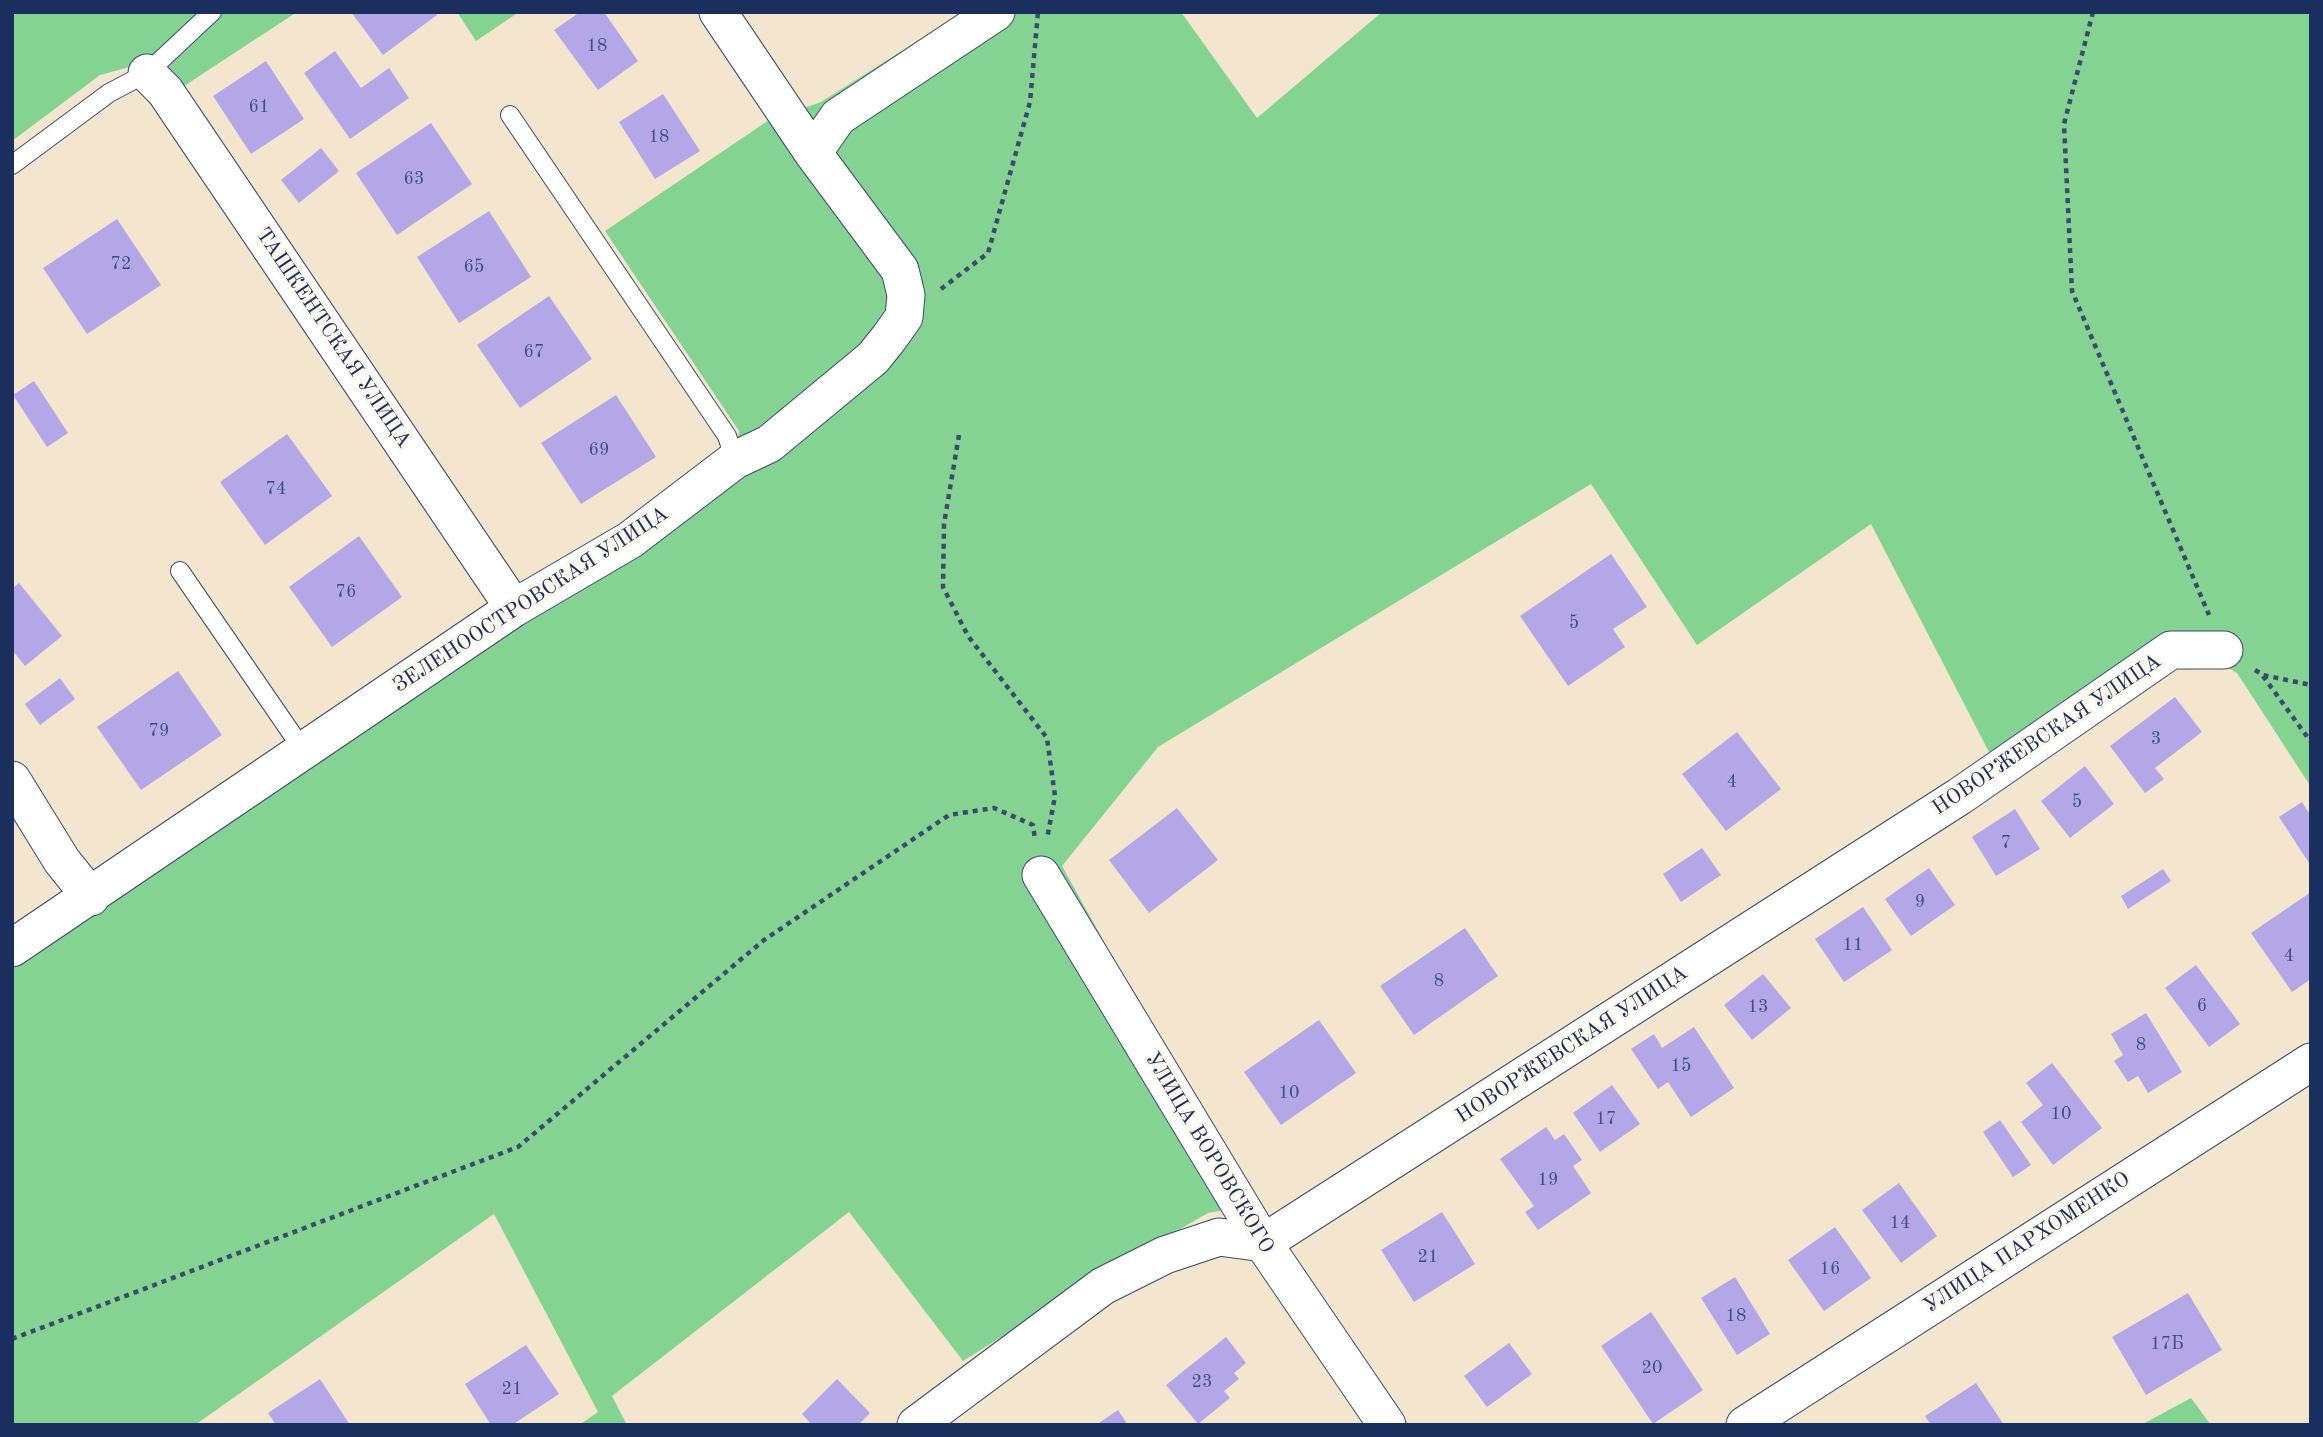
<!DOCTYPE html>
<meta charset="utf-8">
<style>
body{margin:0}
#map{position:relative;width:2323px;height:1437px;overflow:hidden;background:#f4e6ce;font-family:"Old Standard TT",serif}
canvas{display:block}
.frame{position:absolute;inset:0;border:14px solid #1b2f5e;pointer-events:none}
</style>
<div id="map">
<canvas width="2323" height="1437"></canvas>
<div class="frame"></div>
</div>
<script>
const ctx = document.querySelector('canvas').getContext('2d');
ctx.lineJoin = 'round';
function paint(path, color) { ctx.fillStyle = color; ctx.fill(path, 'evenodd'); }
const toPath = rows => new Path2D(rows.map(r => 'M' + r).join(''));
function stroke(path, color, width, dash) { ctx.strokeStyle = color; ctx.lineWidth = width; ctx.lineCap = dash ? 'butt' : 'round'; ctx.setLineDash(dash || []); ctx.stroke(path); }
function write(font, color, halo, rows, align = 'center') {
  ctx.font = font + ' "Old Standard TT",serif'; ctx.lineWidth = 6; ctx.setLineDash([]); ctx.textBaseline = 'middle'; ctx.strokeStyle = halo; ctx.fillStyle = color; for (const [text, x, y, turn = 0] of rows) {
    ctx.save(); ctx.translate(x, y); ctx.rotate((+turn || 0) * Math.PI / 180); ctx.textAlign = isNaN(turn) ? turn : align; if (halo) ctx.strokeText(text, 0, 0); ctx.fillText(text, 0, 0); ctx.restore();
  }
}
paint(toPath([
 [12,12,297,12,181,88,148,62,100,75,12,141],
 [457,12,519,12,476,41],
 [963,12,1181,12,1257,118,1382,12,2311,12,2311,787,2237,673,2205,655,1990,754,1871,524,1697,645,1591,484,1158,747,1062,866,1250,1205,1208,1213,1098,1276,963,1361,849,1212,612,1396,627,1425,579,1425,598,1412,494,1214,195,1425,12,1425,12,961,731,486,739,431,605,231,769,120,821,102],
 [2191,1398,2211,1425,2141,1425]
]), '#85d392');
paint(toPath([
 [351,12,435,12,437,15,383,55],
 [580,12,604,12,638,61,598,90,554,30],
 [335,51,361,88,389,68,409,98,350,139,304,73],
 [266,61,304,119,251,154,213,96],
 [663,94,700,151,655,179,619,122],
 [431,123,472,184,397,235,356,173],
 [321,148,339,171,299,203,281,180],
 [489,211,531,277,459,323,417,257],
 [117,219,161,285,87,334,43,268],
 [549,296,592,359,520,408,477,345],
 [34,381,68,433,47,447,13,395],
 [616,395,656,457,581,504,541,443],
 [287,434,332,496,265,545,220,482],
 [359,536,402,597,332,647,289,587],
 [1611,554,1647,607,1613,629,1625,647,1568,686,1520,616],
 [19,583,62,636,25,666,12,650,12,589],
 [178,671,222,735,141,790,97,727],
 [60,678,75,699,40,725,25,704],
 [2175,697,2202,732,2155,768,2164,779,2145,793,2110,746],
 [1737,732,1781,789,1726,831,1682,774],
 [2085,766,2114,804,2070,838,2041,801],
 [2302,802,2311,816,2311,866,2279,817],
 [1177,808,1218,860,1149,913,1109,860],
 [2015,809,2040,849,1996,876,1972,837],
 [1702,848,1721,875,1681,902,1663,874],
 [1929,868,1955,905,1911,936,1885,899],
 [2163,869,2171,881,2128,909,2121,896],
 [2311,892,2311,979,2292,992,2251,933],
 [1863,907,1892,950,1844,982,1815,939],
 [1465,928,1498,976,1414,1035,1380,986],
 [2196,965,2240,1024,2209,1047,2165,988],
 [1763,974,1791,1008,1752,1040,1724,1005],
 [2146,1013,2182,1072,2148,1093,2138,1076,2128,1082,2114,1061,2123,1055,2111,1034],
 [1319,1020,1356,1073,1281,1125,1244,1072],
 [1694,1027,1734,1088,1691,1117,1668,1082,1658,1089,1631,1049,1654,1034,1662,1048],
 [2052,1063,2102,1128,2053,1165,2021,1122,2043,1105,2026,1083],
 [1612,1085,1640,1124,1600,1152,1573,1113],
 [2000,1120,2031,1165,2013,1177,1983,1132],
 [1546,1127,1555,1140,1564,1134,1582,1160,1573,1166,1591,1193,1538,1230,1525,1212,1534,1206,1500,1159],
 [1899,1183,1937,1236,1901,1263,1862,1210],
 [1442,1212,1475,1264,1414,1302,1381,1250],
 [1835,1227,1871,1278,1824,1311,1788,1260],
 [1735,1277,1770,1334,1737,1355,1701,1298],
 [2188,1293,2222,1350,2146,1395,2112,1337],
 [1651,1312,1703,1390,1653,1424,1601,1346],
 [1226,1337,1246,1363,1234,1373,1239,1379,1224,1391,1230,1398,1198,1424,1166,1385],
 [1509,1343,1532,1374,1487,1407,1464,1376],
 [526,1345,559,1394,512,1425,491,1425,465,1384],
 [320,1379,350,1425,276,1425,268,1413],
 [837,1379,870,1413,858,1425,812,1425,802,1414],
 [1976,1383,2004,1425,1931,1425,1925,1416],
 [1118,1410,1128,1425,1096,1425]
]), '#b3a7e8');
const lane = toPath([
 [510,115,727,436,735,460],
 [12,165,109,93,147,73,212,12],
 [180,571,303,750]
]);
const street = toPath([
 [147,73,165,91,514,608],
 [813,153,838,117,996,12],
 [12,780,62,861,91,897],
 [1041,875,1263,1243,1387,1425],
 [12,948,514,608,630,540,735,460,769,444,873,358,889,338,904,317,906,295,900,270,813,153,718,12],
 [916,1425,1103,1286,1165,1255,1219,1237,1263,1243,1960,796,2171,650,2224,650],
 [1745,1425,2311,1062]
]);
stroke(lane, '#3c4a6f', 20);
stroke(street, '#3c4a6f', 39);
stroke(toPath([
 [2093,12,2064,124,2072,291,2209,615],
 [941,289,988,253,1030,102,1038,12],
 [959,435,944,524,943,587,968,636,1047,738,1055,796,1047,839],
 [2255,670,2263,675,2311,685],
 [2263,676,2311,742],
 [12,1339,518,1147,764,940,949,815,994,808,1033,825,1035,839]
]), '#3c4a6f', 4.5, [5, 5]);
stroke(lane, '#fff', 18);
stroke(street, '#fff', 37);
write('18px', '#414d80', null, [
 ["18",597,46],
 ["61",259,107],
 ["18",659,137],
 ["63",414,179],
 ["72",121,264],
 ["65",474,267],
 ["67",534,352],
 ["69",599,450],
 ["74",276,489],
 ["76",346,592],
 ["5",1574,623],
 ["79",159,731],
 ["3",2156,739],
 ["4",1732,782],
 ["5",2077,802],
 ["7",2006,843],
 ["9",1920,902],
 ["11",1853,945],
 ["4",2289,956],
 ["8",1439,981],
 ["6",2202,1006],
 ["13",1758,1007],
 ["8",2141,1045],
 ["15",1681,1066],
 ["10",1289,1093],
 ["10",2061,1114],
 ["17",1606,1119],
 ["19",1548,1180],
 ["14",1900,1223],
 ["21",1428,1257],
 ["16",1830,1269],
 ["18",1736,1316],
 ["17Б",2167,1344],
 ["20",1652,1368],
 ["23",1202,1382],
 ["21",512,1389]
]);
write('21px', '#1b2f5e', '#fbf7ec', [
 ["ТАШКЕНТСКАЯ УЛИЦА",333,338,56],
 ["ЗЕЛЕНООСТРОВСКАЯ УЛИЦА",531,600,-33],
 ["НОВОРЖЕВСКАЯ УЛИЦА",2047,735,-34],
 ["НОВОРЖЕВСКАЯ УЛИЦА",1572,1045,-33],
 ["УЛИЦА ВОРОВСКОГО",1209,1153,59],
 ["УЛИЦА ПАРХОМЕНКО",2027,1243,-33]
]);
</script>
